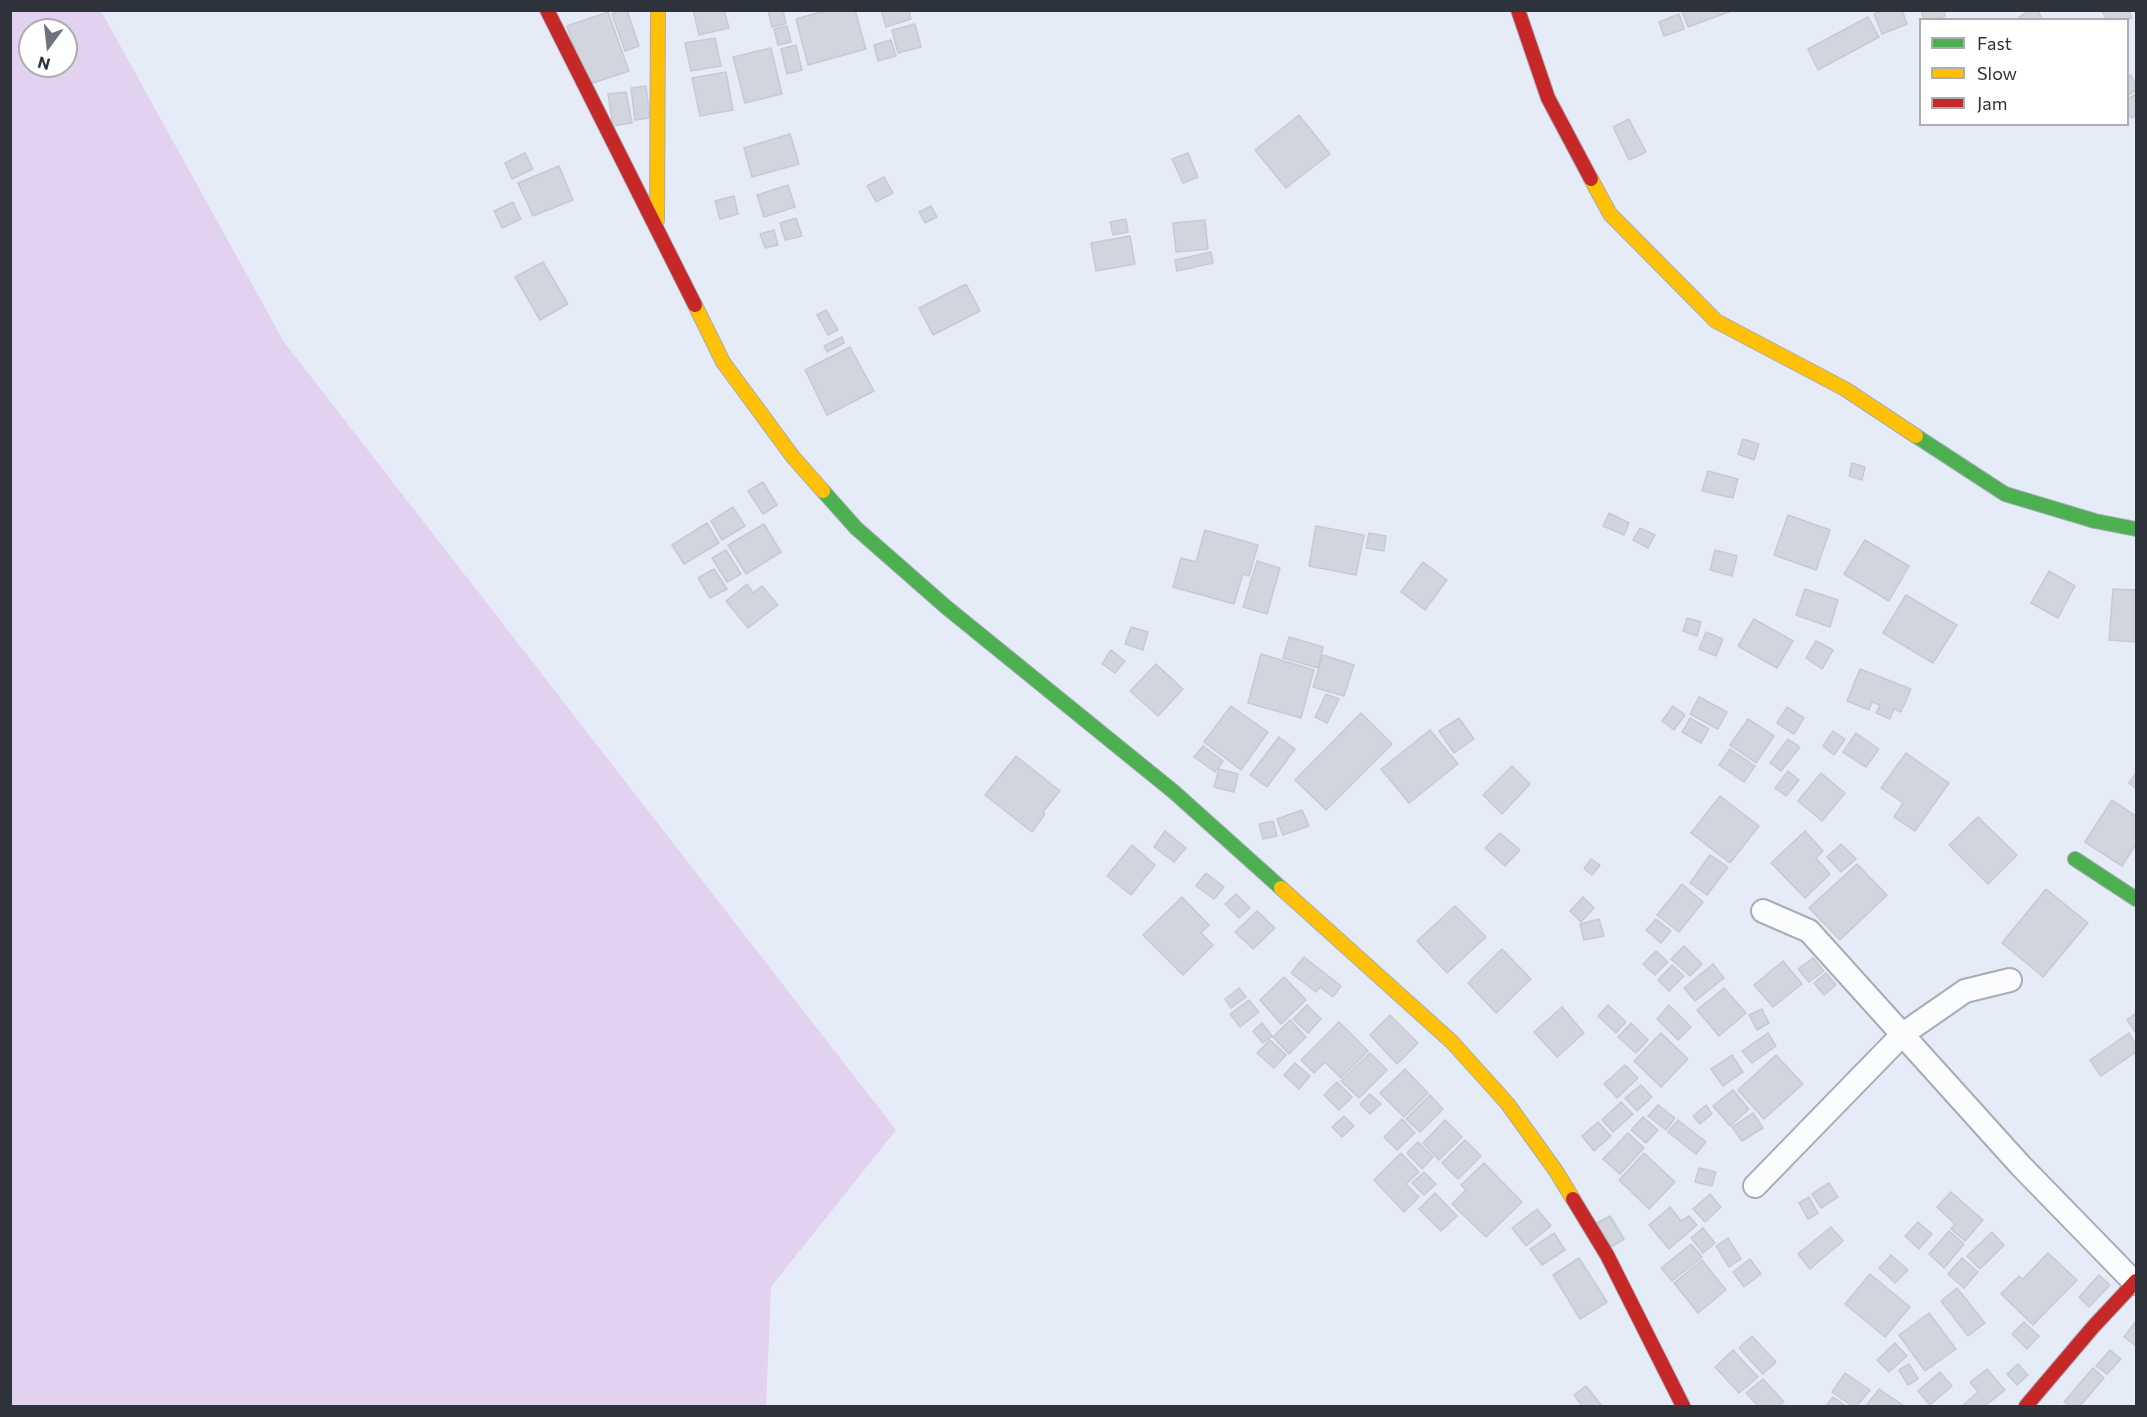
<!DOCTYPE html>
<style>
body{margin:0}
#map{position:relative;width:2147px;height:1417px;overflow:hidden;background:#e6ecf7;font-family:Commissioner,sans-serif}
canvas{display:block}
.frame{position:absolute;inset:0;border:12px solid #2d323b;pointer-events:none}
.legend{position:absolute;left:1919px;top:18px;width:210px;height:108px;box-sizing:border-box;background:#fff;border:2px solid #abadb1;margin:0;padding:8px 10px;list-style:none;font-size:18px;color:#2d323b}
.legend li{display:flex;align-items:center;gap:12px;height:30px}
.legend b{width:30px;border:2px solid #abadb1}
.north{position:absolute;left:18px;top:18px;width:60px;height:60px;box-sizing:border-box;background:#fff;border:2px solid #abadb1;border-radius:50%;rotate:195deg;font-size:16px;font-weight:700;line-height:24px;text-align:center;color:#2d323b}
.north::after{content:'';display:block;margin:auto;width:21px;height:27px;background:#6e737d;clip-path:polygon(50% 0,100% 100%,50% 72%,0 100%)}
</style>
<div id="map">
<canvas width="2147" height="1417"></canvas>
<div class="frame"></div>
<ul class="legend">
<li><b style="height:8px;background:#4caf50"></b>Fast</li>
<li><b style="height:8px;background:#ffc107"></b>Slow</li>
<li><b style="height:8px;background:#c62828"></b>Jam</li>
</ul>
<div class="north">N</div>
</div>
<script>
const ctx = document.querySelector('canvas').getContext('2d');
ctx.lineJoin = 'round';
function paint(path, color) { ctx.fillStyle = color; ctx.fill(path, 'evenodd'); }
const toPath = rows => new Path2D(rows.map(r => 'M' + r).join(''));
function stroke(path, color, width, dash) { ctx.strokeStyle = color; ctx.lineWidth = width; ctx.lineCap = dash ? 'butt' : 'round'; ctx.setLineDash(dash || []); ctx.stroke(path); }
paint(toPath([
 [10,11,101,11,284,342,896,1130,771,1287,766,1406,11,1406],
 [30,30,66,30,66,66,30,66]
]), '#e2d2ef');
const building = toPath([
 [622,10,627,10,639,46,625,51,612,14,622,10],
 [693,10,724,10,729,28,699,35,693,10],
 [768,10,783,10,786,24,772,27,768,10],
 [828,10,855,10,866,49,808,65,796,19,828,10],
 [881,10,909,10,911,19,886,27,881,10],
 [1684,10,1734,10,1688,27,1682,11,1684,10],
 [1884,10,1902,10,1907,24,1882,34,1874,14,1884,10],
 [1921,10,1944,10,1945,16,1933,20,1924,20,1921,10],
 [2031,10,2037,10,2043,20,2020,20,2019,17,2031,10],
 [2106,10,2129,10,2132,18,2127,20,2106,20,2103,12,2106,10],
 [608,12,629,71,587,85,567,26,608,12],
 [1679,14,1684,29,1664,36,1659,22,1679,14],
 [1868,17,1879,37,1818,70,1808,49,1868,17],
 [915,24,921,47,898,53,892,30,915,24],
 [787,26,791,42,778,45,774,29,787,26],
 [715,38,721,66,691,71,685,43,715,38],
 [891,40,896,56,878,61,874,45,891,40],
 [796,45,802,70,787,74,781,49,796,45],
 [771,48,782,94,745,103,733,57,771,48],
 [726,72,733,110,700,116,692,78,726,72],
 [2131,75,2136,85,2136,90,2128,95,2128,77,2131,75],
 [646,86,650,118,635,120,631,88,646,86],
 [626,92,632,123,613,126,608,94,626,92],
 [2136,94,2136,115,2131,118,2128,112,2128,99,2136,94],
 [1299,115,1330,154,1286,188,1255,150,1299,115],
 [1629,119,1646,152,1629,160,1613,127,1629,119],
 [790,134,799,164,752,177,744,148,790,134],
 [525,153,533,169,512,179,505,163,525,153],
 [1188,153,1198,177,1183,183,1172,159,1188,153],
 [559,166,573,200,533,216,518,183,559,166],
 [884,177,893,193,876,202,867,186,884,177],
 [788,185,795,207,764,217,757,195,788,185],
 [734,196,738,214,720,219,715,201,734,196],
 [513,202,521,219,502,228,494,211,513,202],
 [931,206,937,217,925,223,919,212,931,206],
 [796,218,802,236,785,240,780,223,796,218],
 [1126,219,1128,232,1113,235,1110,222,1126,219],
 [1205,220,1208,249,1176,252,1173,223,1205,220],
 [774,230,778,245,765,248,760,234,774,230],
 [1130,236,1135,264,1096,271,1091,243,1130,236],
 [1211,252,1213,263,1177,271,1175,260,1211,252],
 [543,262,568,304,540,320,515,277,543,262],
 [966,284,980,311,933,335,919,308,966,284],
 [826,310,838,330,828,335,817,315,826,310],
 [842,337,844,343,827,352,824,346,842,337],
 [850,347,874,391,827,415,805,370,850,347],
 [1743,439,1759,444,1754,460,1738,454,1743,439],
 [1852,463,1865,467,1862,480,1849,476,1852,463],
 [1708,471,1738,479,1733,498,1702,491,1708,471],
 [763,482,777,505,763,514,748,491,763,482],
 [733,507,745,526,722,540,711,521,733,507],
 [1609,513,1629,523,1624,535,1603,526,1609,513],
 [1788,515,1830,530,1816,570,1774,555,1788,515],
 [707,523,719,543,684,564,672,545,707,523],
 [764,524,781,552,746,574,728,545,764,524],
 [1316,526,1364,535,1356,575,1309,566,1316,526],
 [1640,528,1655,535,1648,548,1633,540,1640,528],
 [1205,530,1258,545,1249,576,1243,574,1234,604,1173,587,1181,558,1196,562,1205,530],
 [1369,533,1386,536,1384,551,1366,548,1369,533],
 [1865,540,1909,566,1889,601,1844,574,1865,540],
 [726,550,741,574,727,582,712,558,726,550],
 [1715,550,1737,556,1732,576,1710,570,1715,550],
 [1257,561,1280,568,1267,614,1243,607,1257,561],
 [1423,562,1447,580,1425,610,1401,592,1423,562],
 [714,569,727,589,710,598,698,578,714,569],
 [2049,571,2075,586,2058,618,2031,603,2049,571],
 [747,584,753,593,762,586,778,605,748,628,726,601,747,584],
 [1805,589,1838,600,1830,627,1796,615,1805,589],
 [2113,589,2136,590,2136,642,2109,640,2113,589],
 [1906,595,1957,625,1933,663,1883,633,1906,595],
 [1687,618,1701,622,1697,636,1683,631,1687,618],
 [1754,619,1793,641,1777,668,1738,646,1754,619],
 [1131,627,1148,632,1143,650,1125,644,1131,627],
 [1706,632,1723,639,1716,656,1699,649,1706,632],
 [1289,637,1323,647,1318,668,1283,658,1289,637],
 [1816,641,1833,650,1822,669,1806,658,1816,641],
 [1111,650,1125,661,1115,673,1102,664,1111,650],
 [1261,654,1314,670,1301,718,1248,703,1261,654],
 [1323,655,1354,665,1344,696,1313,687,1323,655],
 [1156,664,1183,689,1158,716,1130,691,1156,664],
 [1860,669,1911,689,1901,712,1894,709,1890,719,1876,713,1880,705,1872,702,1869,710,1847,701,1860,669],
 [1326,694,1339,699,1327,723,1315,717,1326,694],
 [1699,697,1727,712,1718,729,1690,714,1699,697],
 [1231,706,1268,732,1241,770,1204,742,1231,706],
 [1673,706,1685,715,1674,730,1662,721,1673,706],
 [1787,707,1804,718,1794,734,1777,723,1787,707],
 [1361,713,1392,744,1326,810,1295,780,1361,713],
 [1459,718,1474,739,1454,753,1439,731,1459,718],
 [1690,718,1709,729,1701,743,1682,732,1690,718],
 [1748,719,1774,736,1756,763,1730,745,1748,719],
 [1430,730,1458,764,1409,803,1381,769,1430,730],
 [1833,731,1845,739,1834,755,1823,746,1833,731],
 [1856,733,1879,749,1866,767,1843,752,1856,733],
 [1279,737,1295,749,1267,787,1250,775,1279,737],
 [1788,739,1800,747,1781,771,1770,763,1788,739],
 [1203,746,1223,761,1215,772,1194,757,1203,746],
 [1730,749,1755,766,1744,782,1719,765,1730,749],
 [1906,753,1949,783,1915,831,1894,817,1903,803,1881,788,1906,753],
 [1016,756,1060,791,1043,812,1045,814,1032,832,985,795,1016,756],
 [1512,766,1530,784,1502,814,1483,795,1512,766],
 [1219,769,1238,774,1234,792,1214,787,1219,769],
 [1788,771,1799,780,1786,796,1775,788,1788,771],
 [1821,773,1845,793,1822,821,1798,801,1821,773],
 [2136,773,2136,789,2129,783,2136,773],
 [1720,796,1759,826,1730,863,1691,833,1720,796],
 [2112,800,2136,816,2136,844,2122,866,2085,842,2112,800],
 [1302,810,1309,826,1283,835,1277,819,1302,810],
 [1978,817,2017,855,1988,884,1949,845,1978,817],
 [1273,821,1277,836,1263,839,1259,824,1273,821],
 [1165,831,1186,848,1174,862,1154,847,1165,831],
 [1805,831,1823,851,1816,858,1830,874,1805,898,1771,863,1805,831],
 [1500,833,1520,850,1505,866,1485,848,1500,833],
 [1841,844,1856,859,1841,872,1827,857,1841,844],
 [1132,845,1155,865,1131,895,1107,876,1132,845],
 [1710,855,1728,867,1707,895,1690,883,1710,855],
 [1591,859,1600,865,1592,875,1584,869,1591,859],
 [1857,864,1887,895,1840,940,1809,908,1857,864],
 [1206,873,1224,887,1214,899,1196,886,1206,873],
 [1682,884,1703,902,1679,932,1657,915,1682,884],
 [2046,889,2088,923,2043,977,2002,943,2046,889],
 [1236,894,1250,908,1239,918,1225,904,1236,894],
 [1182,897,1209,925,1201,933,1213,945,1183,975,1143,935,1182,897],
 [1583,897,1594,908,1581,922,1570,911,1583,897],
 [1455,906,1486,937,1447,973,1417,941,1455,906],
 [1257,911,1275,928,1253,949,1235,932,1257,911],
 [1599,919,1604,936,1584,940,1580,924,1599,919],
 [1656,919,1671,931,1661,943,1646,930,1656,919],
 [1684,946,1702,964,1690,976,1671,959,1684,946],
 [1502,949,1531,979,1496,1013,1468,983,1502,949],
 [1656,951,1668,962,1655,975,1643,964,1656,951],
 [1304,957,1341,986,1333,997,1320,987,1316,992,1291,973,1304,957],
 [1813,958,1824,971,1809,982,1798,969,1813,958],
 [1783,961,1802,984,1773,1007,1754,985,1783,961],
 [1713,964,1724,978,1695,1001,1684,988,1713,964],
 [1672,965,1684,976,1669,991,1658,980,1672,965],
 [1826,973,1836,985,1824,995,1814,983,1826,973],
 [1284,977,1306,1000,1281,1024,1260,1000,1284,977],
 [1239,988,1246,997,1231,1008,1225,999,1239,988],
 [1724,988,1746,1013,1719,1036,1697,1010,1724,988],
 [1249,1000,1259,1012,1240,1027,1230,1014,1249,1000],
 [1307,1005,1321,1019,1308,1033,1293,1019,1307,1005],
 [1608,1005,1626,1022,1616,1033,1598,1016,1608,1005],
 [1669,1005,1691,1027,1678,1040,1657,1019,1669,1005],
 [1562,1007,1584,1033,1557,1057,1534,1032,1562,1007],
 [1762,1009,1769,1023,1757,1030,1749,1015,1762,1009],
 [2136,1013,2136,1033,2127,1020,2136,1013],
 [1390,1015,1418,1043,1397,1064,1370,1035,1390,1015],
 [1290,1020,1306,1037,1289,1054,1273,1037,1290,1020],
 [1339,1022,1368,1051,1341,1078,1325,1062,1314,1073,1301,1060,1339,1022],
 [1262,1023,1272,1036,1263,1043,1253,1031,1262,1023],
 [1631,1023,1648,1040,1636,1053,1618,1037,1631,1023],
 [1661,1033,1688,1059,1661,1087,1634,1061,1661,1033],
 [1768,1033,1776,1046,1752,1063,1742,1051,1768,1033],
 [2129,1033,2136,1045,2136,1052,2101,1076,2090,1060,2129,1033],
 [1270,1040,1286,1055,1274,1068,1257,1053,1270,1040],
 [1370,1053,1387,1070,1359,1098,1341,1081,1370,1053],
 [1732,1055,1743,1072,1723,1086,1711,1069,1732,1055],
 [1776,1055,1803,1084,1764,1119,1738,1090,1776,1055],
 [1295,1063,1310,1076,1299,1089,1284,1075,1295,1063],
 [1625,1065,1638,1078,1617,1098,1604,1084,1625,1065],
 [1405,1069,1428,1093,1404,1117,1380,1093,1405,1069],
 [1337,1082,1352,1097,1339,1110,1324,1095,1337,1082],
 [1641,1085,1652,1097,1637,1111,1625,1098,1641,1085],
 [1733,1090,1749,1109,1730,1126,1713,1106,1733,1090],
 [1370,1094,1381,1104,1370,1114,1360,1104,1370,1094],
 [1430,1095,1443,1109,1420,1132,1406,1119,1430,1095],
 [1621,1102,1633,1114,1613,1132,1602,1120,1621,1102],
 [1658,1105,1675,1118,1666,1130,1648,1116,1658,1105],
 [1706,1105,1712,1114,1700,1124,1693,1116,1706,1105],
 [1753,1113,1763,1128,1742,1141,1732,1127,1753,1113],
 [1344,1116,1354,1126,1342,1137,1332,1127,1344,1116],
 [1643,1117,1658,1130,1646,1143,1631,1130,1643,1117],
 [1402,1119,1415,1133,1397,1150,1384,1137,1402,1119],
 [1445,1120,1462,1137,1439,1160,1423,1143,1445,1120],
 [1678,1120,1706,1142,1696,1154,1668,1132,1678,1120],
 [1598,1122,1611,1136,1594,1151,1582,1136,1598,1122],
 [1628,1133,1644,1148,1620,1174,1603,1159,1628,1133],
 [1465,1140,1481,1156,1458,1179,1442,1163,1465,1140],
 [1418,1142,1433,1157,1422,1169,1407,1153,1418,1142],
 [1401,1153,1419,1172,1406,1184,1419,1197,1404,1212,1374,1180,1401,1153],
 [1644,1153,1675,1182,1649,1209,1619,1180,1644,1153],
 [1484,1163,1522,1202,1486,1237,1452,1204,1466,1190,1461,1185,1484,1163],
 [1699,1168,1716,1172,1712,1186,1695,1182,1699,1168],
 [1424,1172,1436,1184,1424,1195,1412,1183,1424,1172],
 [1829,1183,1838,1197,1821,1208,1812,1194,1829,1183],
 [1951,1192,1983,1220,1965,1241,1951,1229,1955,1224,1937,1207,1951,1192],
 [1435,1193,1457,1216,1441,1231,1419,1209,1435,1193],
 [1710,1194,1721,1207,1705,1222,1693,1209,1710,1194],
 [1809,1197,1818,1213,1808,1219,1799,1203,1809,1197],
 [1670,1207,1681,1221,1689,1216,1697,1225,1669,1249,1649,1225,1670,1207],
 [1537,1209,1551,1226,1526,1246,1512,1228,1537,1209],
 [1610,1216,1624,1239,1611,1247,1597,1223,1610,1216],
 [1918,1222,1932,1234,1919,1249,1905,1236,1918,1222],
 [1831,1227,1843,1241,1810,1269,1798,1254,1831,1227],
 [1703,1228,1715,1243,1703,1253,1691,1238,1703,1228],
 [1949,1231,1964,1244,1944,1268,1929,1254,1949,1231],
 [1992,1232,2004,1245,1980,1269,1967,1256,1992,1232],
 [1554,1233,1565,1250,1542,1265,1530,1249,1554,1233],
 [1728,1238,1741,1259,1729,1267,1716,1246,1728,1238],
 [1691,1244,1702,1257,1672,1281,1661,1268,1691,1244],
 [2048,1253,2077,1280,2033,1325,2001,1294,2019,1276,2023,1279,2048,1253],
 [1891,1255,1908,1270,1895,1283,1879,1268,1891,1255],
 [1579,1258,1607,1302,1580,1319,1553,1275,1579,1258],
 [1962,1258,1978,1272,1964,1288,1948,1274,1962,1258],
 [1750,1259,1761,1274,1744,1287,1733,1272,1750,1259],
 [1702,1260,1726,1290,1698,1313,1674,1283,1702,1260],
 [1870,1274,1910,1307,1885,1337,1845,1304,1870,1274],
 [2099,1275,2110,1285,2089,1307,2079,1297,2099,1275],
 [1957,1288,1985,1323,1968,1336,1941,1301,1957,1288],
 [1929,1313,1956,1349,1925,1371,1899,1335,1929,1313],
 [2136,1321,2136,1346,2124,1337,2136,1321],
 [2024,1322,2039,1336,2027,1349,2012,1334,2024,1322],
 [1752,1336,1776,1362,1763,1374,1739,1348,1752,1336],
 [1895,1343,1907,1356,1889,1372,1877,1360,1895,1343],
 [1733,1350,1758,1377,1739,1393,1715,1367,1733,1350],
 [2110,1350,2121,1359,2107,1374,2096,1366,2110,1350],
 [1909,1364,1918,1379,1908,1385,1899,1370,1909,1364],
 [2018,1364,2028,1375,2017,1385,2007,1374,2018,1364],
 [2093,1368,2104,1378,2080,1406,2070,1406,2064,1402,2093,1368],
 [1987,1369,2005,1390,1985,1406,1962,1406,1978,1392,1970,1382,1987,1369],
 [1940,1372,1952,1386,1930,1405,1918,1391,1940,1372],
 [1845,1373,1870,1390,1857,1406,1852,1406,1832,1392,1845,1373],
 [1763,1379,1784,1402,1779,1406,1758,1406,1746,1393,1763,1379],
 [1586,1386,1602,1406,1582,1406,1574,1395,1586,1386],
 [1879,1389,1904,1406,1866,1406,1879,1389],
 [1833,1397,1846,1406,1826,1406,1833,1397]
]);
paint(building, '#d2d4de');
stroke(building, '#c7c9d3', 1.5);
const lane = toPath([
 [1763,911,1809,931,2021,1166,2135,1283],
 [1755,1186,1903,1034,1965,991,2010,980]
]);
const fast = toPath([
 [1916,436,2005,494,2095,521,2136,529],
 [823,491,856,528,946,607,1174,792,1281,888],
 [2075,859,2136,899]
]);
const slow = toPath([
 [1591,179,1610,214,1716,321,1845,389,1916,436],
 [657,221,658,10],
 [695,305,723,362,793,457,823,491],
 [1281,888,1452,1042,1507,1103,1556,1171,1573,1199]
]);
const jam = toPath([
 [547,10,695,305],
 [1518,10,1548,98,1591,179],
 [1573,1199,1607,1255,1683,1406],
 [2026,1406,2093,1327,2136,1281]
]);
stroke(lane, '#a7acb6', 26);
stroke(fast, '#a7acb6', 16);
stroke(slow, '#a7acb6', 16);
stroke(jam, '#a7acb6', 16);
stroke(lane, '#fbfcfe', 22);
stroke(fast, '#4caf50', 14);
stroke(slow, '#ffc107', 14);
stroke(jam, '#c62828', 14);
</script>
